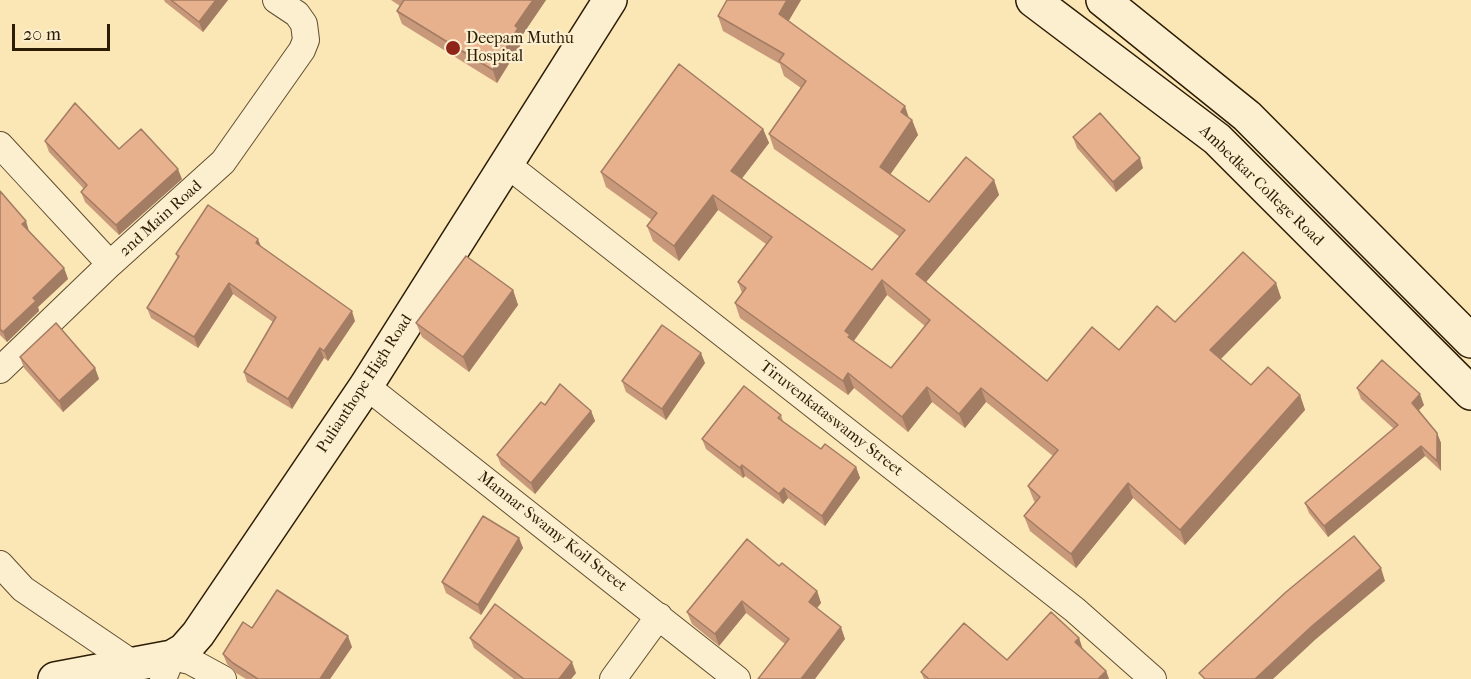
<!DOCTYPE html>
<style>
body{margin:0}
#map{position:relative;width:1471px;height:679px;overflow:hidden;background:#fbe6b5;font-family:"IM FELL French Canon",serif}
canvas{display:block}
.scale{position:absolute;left:12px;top:24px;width:98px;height:27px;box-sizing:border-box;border:3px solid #2c1c04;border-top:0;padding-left:8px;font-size:18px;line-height:21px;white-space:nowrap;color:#2c1c04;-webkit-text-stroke:4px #fcefcf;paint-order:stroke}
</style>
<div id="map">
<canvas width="1471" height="679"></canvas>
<div class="scale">20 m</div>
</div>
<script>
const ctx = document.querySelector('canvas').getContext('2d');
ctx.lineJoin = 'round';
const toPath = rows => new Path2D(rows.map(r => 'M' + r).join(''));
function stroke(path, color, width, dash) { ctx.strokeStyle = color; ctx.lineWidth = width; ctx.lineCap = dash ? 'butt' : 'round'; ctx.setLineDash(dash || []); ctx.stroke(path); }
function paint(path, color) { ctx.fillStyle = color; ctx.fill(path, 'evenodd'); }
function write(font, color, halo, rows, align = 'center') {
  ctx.font = font + ' "IM FELL French Canon",serif'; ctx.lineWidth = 4.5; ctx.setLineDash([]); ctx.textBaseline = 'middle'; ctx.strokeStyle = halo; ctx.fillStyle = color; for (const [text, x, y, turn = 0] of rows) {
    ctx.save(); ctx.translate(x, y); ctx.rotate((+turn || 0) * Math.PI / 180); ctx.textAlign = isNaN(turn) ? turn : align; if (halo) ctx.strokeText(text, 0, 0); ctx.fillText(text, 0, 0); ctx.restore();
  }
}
const street = toPath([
 [0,145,110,264],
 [505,163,1075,610,1153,679],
 [0,370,110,264,223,162,302,50,306,40,304,24,297,14,276,0],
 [366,386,737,679],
 [0,564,23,589,135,665],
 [163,679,172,657,190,661,223,679],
 [613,679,659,616]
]);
const secondary = toPath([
 [1033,0,1217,139,1471,393],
 [1103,0,1247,116,1471,341],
 [55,679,172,657,184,650,198,634,366,386,610,0]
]);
stroke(street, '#604e30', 28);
stroke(secondary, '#2c1c04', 36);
stroke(street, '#fcefcf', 26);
stroke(secondary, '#fcefcf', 33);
paint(toPath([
 [164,0,228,0,203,32,165,2],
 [391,0,546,0,521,37,523,41,497,83,402,24,397,11,400,6],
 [727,0,801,0,788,21,912,120,918,135,890,174,929,202,994,180,999,195,926,282,1047,381,1119,350,1175,322,1276,283,1281,298,1220,359,1251,385,1300,395,1305,410,1185,545,1133,498,1076,568,1030,531,1024,516,1036,503,1034,501,1028,486,1053,456,986,402,965,428,932,402,908,432,854,388,848,395,740,318,735,303,742,293,738,282,766,244,718,210,679,261,653,241,647,226,652,220,606,187,601,172,763,129,769,143,742,178,872,270,900,237,774,149,769,134,801,88,784,76,780,64,723,31,718,16],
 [887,295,925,326,891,368,854,341],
 [1073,137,1143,168,1116,192,1077,148],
 [45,141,119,149,182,179,119,235,85,202,81,192,84,189,49,152],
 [0,191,29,231,64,268,68,279,38,307,39,311,7,342,0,335],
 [261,247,355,321,328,361,324,358,292,409,247,382,244,372,273,322,233,294,198,348,151,318,147,308,178,259,176,254],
 [513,290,518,305,469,372,422,337,416,323],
 [20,357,95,368,99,379,63,412,24,368],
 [705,363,666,420,626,392,622,381],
 [1357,388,1424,405,1419,410,1437,433,1441,443,1441,471,1425,456,1328,537,1309,513,1305,503,1394,429,1361,399],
 [591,411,595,421,535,494,501,465,497,455],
 [781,415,783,421,821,449,856,467,860,478,825,526,788,498,783,504,745,476,743,478,706,449,702,439],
 [519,538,523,548,481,615,446,593,442,582],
 [779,566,817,591,821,603,817,608,845,639,785,644,746,613,719,646,692,624,687,612],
 [252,628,352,647,330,679,246,679,236,673,227,664,223,654],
 [470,638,576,673,571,679,514,679,474,648],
 [1079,638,1083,650,1106,671,1109,679,924,679,921,672,1007,660]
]), '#c8987a');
paint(toPath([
 [216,0,228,0,203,32,199,22],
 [533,0,546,0,521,37,523,41,497,83,493,70,515,26],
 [787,0,801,0,784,29,779,14],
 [905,106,910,121,901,112],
 [912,120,918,135,885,182,880,167],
 [763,129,769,143,737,185,731,171],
 [1140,158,1143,168,1116,192,1113,182],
 [178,169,182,179,119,235,116,225],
 [994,180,999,195,921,288,916,274],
 [713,195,718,210,679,261,674,246],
 [26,221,29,231,22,224],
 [258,239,262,249,256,243],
 [64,268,68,279,38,307,39,311,7,342,3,332,33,298],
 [882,280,887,295,852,343,845,331],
 [229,283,233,294,198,348,194,337],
 [1276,283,1281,298,1215,365,1210,350],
 [513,290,518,305,469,372,463,357],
 [352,311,355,321,328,361,324,351],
 [320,348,324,358,292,409,288,399],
 [701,353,705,363,666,420,662,409],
 [95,368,99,379,63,412,59,401],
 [848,373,854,388,848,395,843,381],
 [927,387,932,402,908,432,902,417],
 [981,388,986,402,965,428,959,414],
 [1420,394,1424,405,1416,413,1412,403],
 [1300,395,1305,410,1185,545,1180,530],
 [591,411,595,421,535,494,531,483],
 [1437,433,1441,443,1441,471,1437,461],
 [1421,446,1425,456,1328,537,1324,526],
 [742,465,745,476,743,478,740,468],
 [856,467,860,478,825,526,822,516],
 [1128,483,1133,498,1076,568,1071,554],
 [784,488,788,498,783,504,779,494],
 [519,538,523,548,481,615,478,605],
 [1381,568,1385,581,1316,639,1273,679,1255,679,1312,626],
 [817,591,821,603,813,613,809,602],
 [742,601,746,613,719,646,715,634],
 [841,627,845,639,815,679,801,679],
 [348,636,352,647,330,679,320,679],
 [1079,638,1083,650,1075,642],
 [572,662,576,673,571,679,559,679],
 [1106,671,1109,679,1098,679]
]), '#a27c63');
const building = toPath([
 [171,0,216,0,199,22,171,0],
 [404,0,533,0,515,26,518,28,493,70,397,11,404,0],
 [727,0,787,0,779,14,905,106,901,112,912,120,880,167,929,202,966,157,994,180,916,274,1047,381,1092,327,1119,350,1157,306,1175,322,1243,252,1276,283,1210,350,1251,385,1268,367,1300,395,1180,530,1128,483,1071,554,1024,516,1040,497,1028,486,1058,450,981,388,959,414,927,387,902,417,848,373,843,381,735,303,746,288,738,282,772,237,713,195,674,246,647,226,657,213,601,172,679,64,763,129,731,171,872,270,905,230,769,134,806,81,779,61,784,54,718,16,727,0],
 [882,280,930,320,891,368,848,337,850,335,845,331,882,280],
 [75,103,119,149,141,129,178,169,116,225,81,192,87,185,45,141,75,103],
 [1100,113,1140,158,1113,182,1073,137,1100,113],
 [0,191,26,221,22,224,64,268,33,298,36,301,3,332,0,329,0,191],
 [208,205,258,239,256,243,352,311,324,351,320,348,288,399,244,372,276,317,229,283,194,337,147,308,179,256,176,254,208,205],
 [466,256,513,290,463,357,416,323,466,256],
 [56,323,95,368,59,401,20,357,56,323],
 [662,325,701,353,662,409,622,381,662,325],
 [1382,360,1420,394,1412,403,1437,433,1437,461,1421,446,1324,526,1305,503,1398,425,1357,388,1382,360],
 [560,384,591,411,531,483,497,455,541,402,545,405,560,384],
 [744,386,781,415,778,418,821,449,825,444,856,467,822,516,784,488,779,494,742,465,740,468,702,439,744,386],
 [483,516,519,538,478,605,442,582,483,516],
 [1354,536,1381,568,1312,626,1255,679,1205,679,1199,673,1286,592,1354,536],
 [747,539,779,566,782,563,817,591,809,602,841,627,801,679,758,679,789,639,742,601,715,634,687,612,747,539],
 [277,590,348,636,320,679,258,679,233,663,223,654,243,622,252,628,277,590],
 [495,604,572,662,559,679,524,679,470,638,495,604],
 [1051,612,1079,638,1075,642,1106,671,1098,679,929,679,921,672,964,623,1007,660,1051,612]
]);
paint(building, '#e8b18e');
stroke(building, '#a27c63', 1.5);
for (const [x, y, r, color] of [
 [453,48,8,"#8f2418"]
]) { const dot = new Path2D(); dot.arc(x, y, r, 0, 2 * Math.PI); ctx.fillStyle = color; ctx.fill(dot); stroke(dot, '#fcefcf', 2); }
write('16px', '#2c1c04', '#fcefcf', [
 ["Deepam Muthu",466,39],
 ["Hospital",466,57]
], 'left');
write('16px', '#2c1c04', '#fcefcf', [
 ["Ambedkar College Road",1261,186,44],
 ["2nd Main Road",161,219,-42],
 ["Pulianthope High Road",365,384,-57],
 ["Tiruvenkataswamy Street",831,419,38],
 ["Mannar Swamy Koil Street",552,532,38]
]);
</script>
